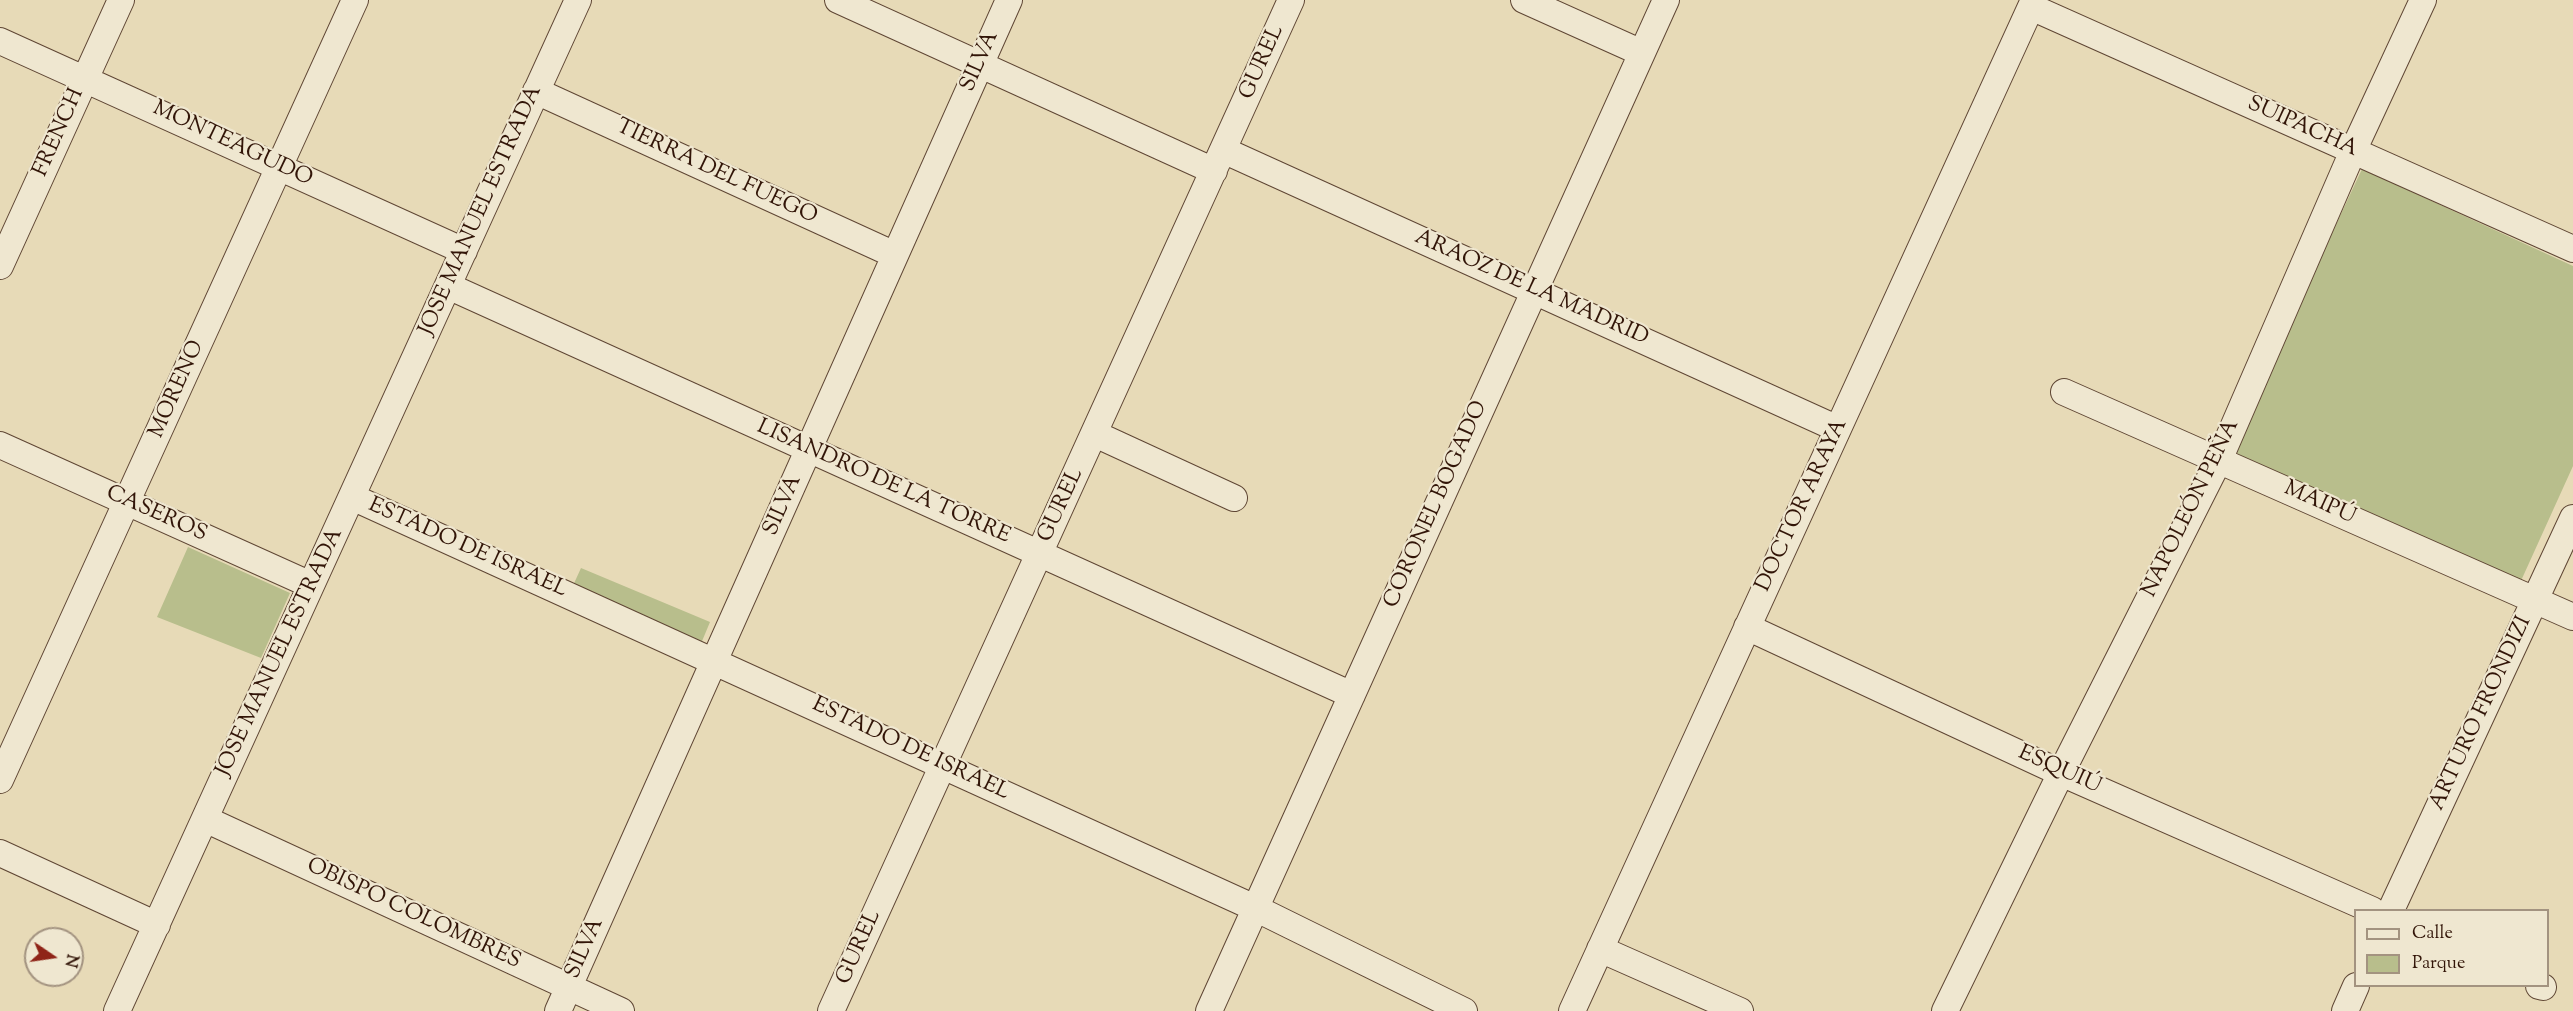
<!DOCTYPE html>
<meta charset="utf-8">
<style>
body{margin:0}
#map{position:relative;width:2573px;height:1011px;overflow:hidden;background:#e7dab7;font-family:"Sorts Mill Goudy",serif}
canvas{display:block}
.legend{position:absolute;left:2354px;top:909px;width:195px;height:78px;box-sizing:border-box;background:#efe7d0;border:2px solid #a39380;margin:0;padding:8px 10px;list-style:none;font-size:18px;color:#321508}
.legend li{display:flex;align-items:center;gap:12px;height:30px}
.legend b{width:30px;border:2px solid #a39380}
.north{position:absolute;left:24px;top:927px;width:60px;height:60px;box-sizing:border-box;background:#efe7d0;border:2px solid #a39380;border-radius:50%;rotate:103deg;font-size:16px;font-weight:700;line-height:24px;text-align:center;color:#321508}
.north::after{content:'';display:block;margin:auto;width:21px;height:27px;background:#8f2418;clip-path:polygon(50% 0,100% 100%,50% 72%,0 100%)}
</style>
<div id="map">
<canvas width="2573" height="1011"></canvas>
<ul class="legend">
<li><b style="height:8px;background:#efe7d0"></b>Calle</li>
<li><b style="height:16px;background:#b8be8c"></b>Parque</li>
</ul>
<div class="north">N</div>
</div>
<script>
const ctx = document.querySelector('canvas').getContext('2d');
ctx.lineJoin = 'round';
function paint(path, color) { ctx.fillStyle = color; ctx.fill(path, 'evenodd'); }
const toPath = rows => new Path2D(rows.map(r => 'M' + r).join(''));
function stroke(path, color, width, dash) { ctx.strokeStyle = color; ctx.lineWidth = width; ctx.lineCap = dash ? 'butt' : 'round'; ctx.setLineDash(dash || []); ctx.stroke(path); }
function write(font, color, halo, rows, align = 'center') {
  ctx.font = font + ' "Sorts Mill Goudy",serif'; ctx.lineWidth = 4.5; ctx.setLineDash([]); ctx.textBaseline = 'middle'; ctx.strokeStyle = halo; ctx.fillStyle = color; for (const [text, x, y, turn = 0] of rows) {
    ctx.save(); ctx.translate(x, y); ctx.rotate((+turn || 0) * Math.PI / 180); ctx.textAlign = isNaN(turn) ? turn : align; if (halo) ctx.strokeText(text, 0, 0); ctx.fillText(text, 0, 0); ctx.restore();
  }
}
paint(toPath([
 [2362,169,2573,266,2573,466,2520,583,2229,453],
 [188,547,290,593,261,658,157,617],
 [581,568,710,622,700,646,571,590]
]), '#b8be8c');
const minor = toPath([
 [838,0,1214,171],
 [1524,0,1642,53],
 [2031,7,2573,249],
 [0,41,464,251],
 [536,91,895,255],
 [1223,150,1838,429],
 [0,266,121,0],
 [448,286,1352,695],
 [2064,392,2573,617],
 [1095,434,1234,498],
 [0,445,311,585],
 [352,497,1255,908,1464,1011],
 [1747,627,2061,773,2372,910],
 [0,780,355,0],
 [205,819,621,1011],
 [0,853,157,925],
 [2391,910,2573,518],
 [1600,949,1740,1011],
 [2539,986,2543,987],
 [117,1011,578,0],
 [558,1011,1009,0],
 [831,1011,1291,0],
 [1209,1011,1666,0],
 [1572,1011,2034,0],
 [1945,1011,2061,773,2219,460,2353,151,2423,0],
 [2345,1011,2356,986]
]);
stroke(minor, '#5f4634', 28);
stroke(minor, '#efe7d0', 26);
write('22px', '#321508', '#efe7d0', [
 ["SILVA",981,62,-66],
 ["GUREL",1263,63,-66],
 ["SUIPACHA",2302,128,24],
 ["FRENCH",60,133,-66],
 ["MONTEAGUDO",232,145,25],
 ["TIERRA DEL FUEGO",716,173,25],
 ["JOSE MANUEL ESTRADA",482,211,-66],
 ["ARAOZ DE LA MADRID",1531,289,24],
 ["MORENO",178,390,-66],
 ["LISANDRO DE LA TORRE",883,483,24],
 ["MAIPÚ",2319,504,24],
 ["CORONEL BOGADO",1437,505,-66],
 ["SILVA",784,506,-66],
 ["GUREL",1062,506,-65],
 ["DOCTOR ARAYA",1803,506,-65],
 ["NAPOLEÓN PEÑA",2192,509,-64],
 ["CASEROS",156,515,24],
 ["ESTADO DE ISRAEL",467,549,24],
 ["JOSE MANUEL ESTRADA",281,653,-65],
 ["ARTURO FRONDIZI",2482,714,-65],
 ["ESTADO DE ISRAEL",910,750,25],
 ["ESQUIÚ",2059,771,24],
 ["OBISPO COLOMBRES",413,915,25],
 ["GUREL",860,948,-66],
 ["SILVA",586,949,-66]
]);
</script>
